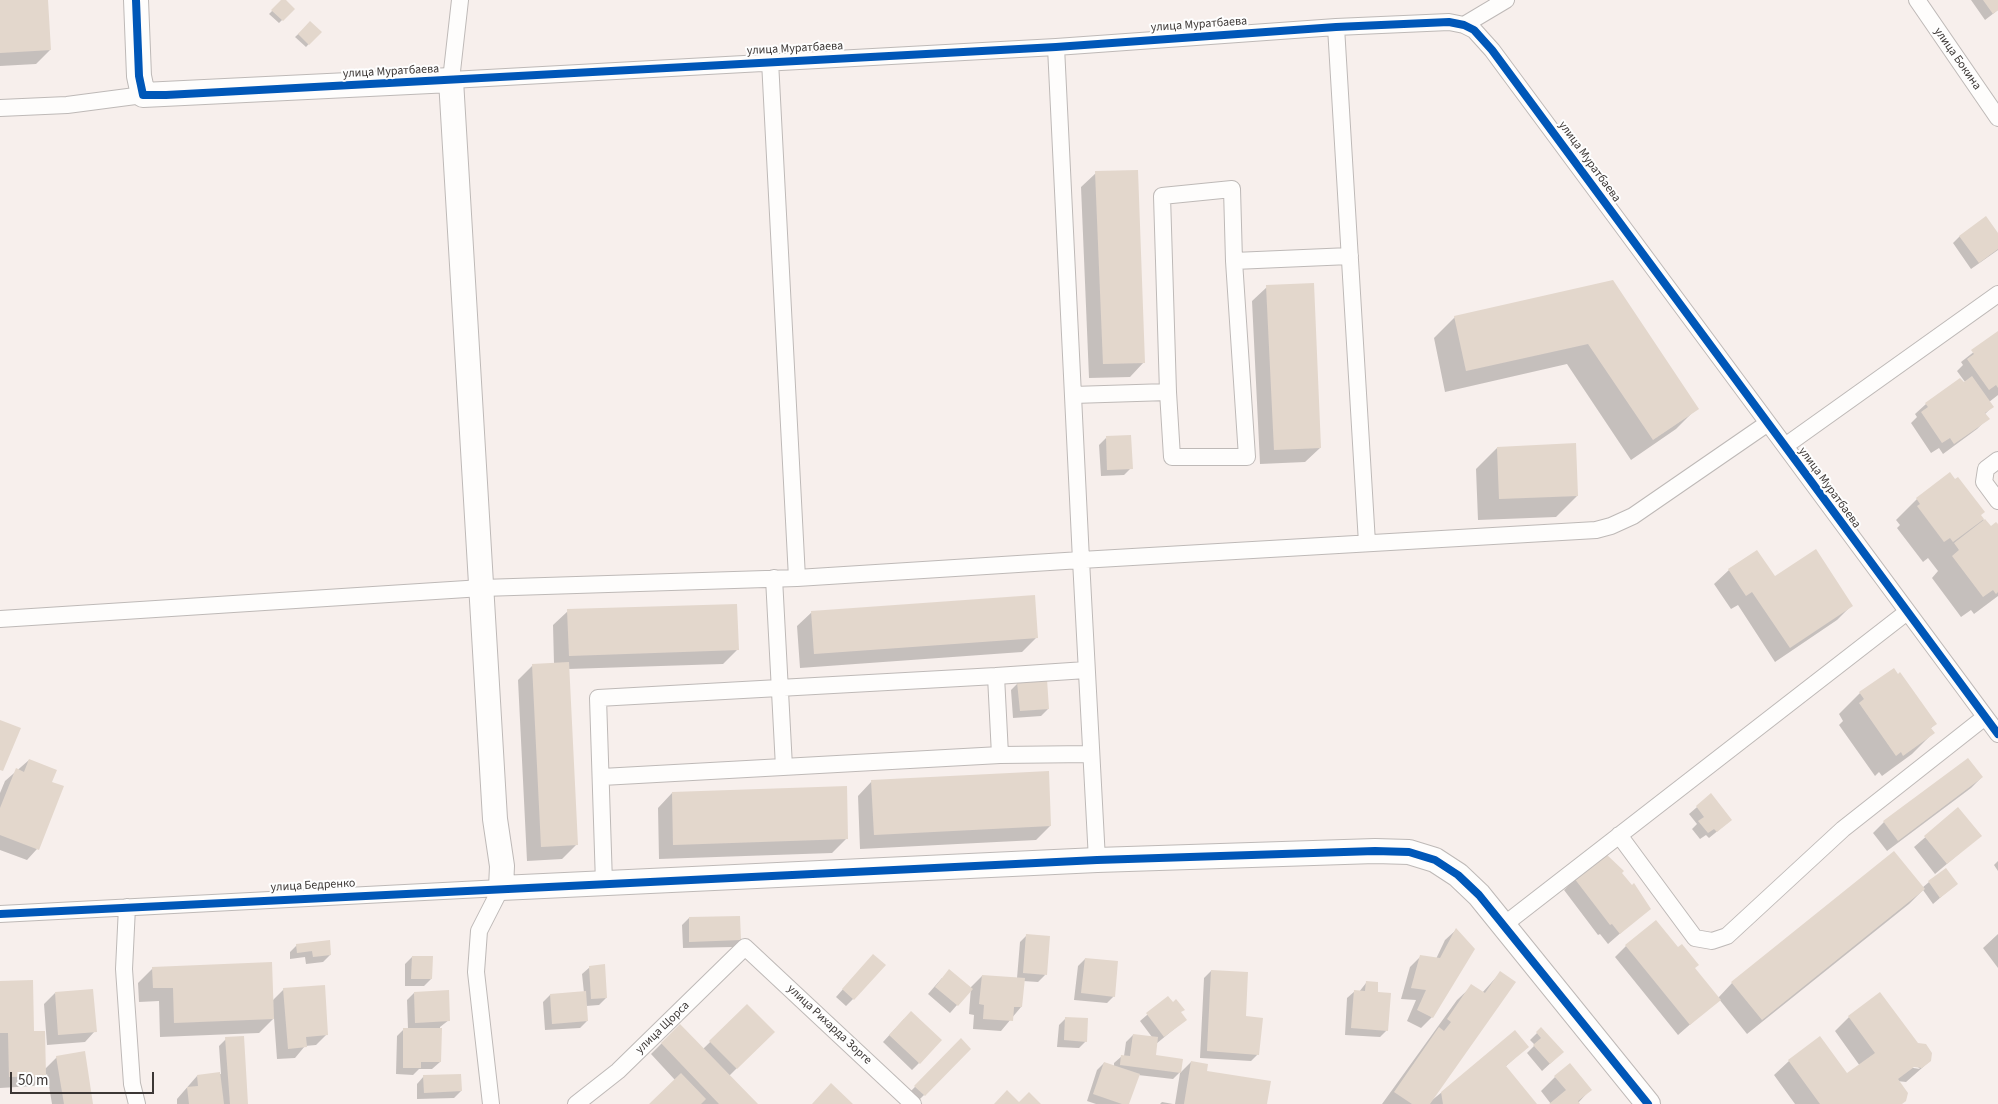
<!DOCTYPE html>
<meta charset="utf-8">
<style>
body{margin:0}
#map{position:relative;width:1998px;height:1104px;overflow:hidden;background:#f7efec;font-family:"Source Sans 3",sans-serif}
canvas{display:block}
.scale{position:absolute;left:10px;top:1072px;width:144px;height:22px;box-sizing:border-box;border:2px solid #3c3735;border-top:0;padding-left:6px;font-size:15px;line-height:18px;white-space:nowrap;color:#3c3735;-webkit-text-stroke:4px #fefefe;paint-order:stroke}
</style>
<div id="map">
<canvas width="1998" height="1104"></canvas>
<div class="scale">50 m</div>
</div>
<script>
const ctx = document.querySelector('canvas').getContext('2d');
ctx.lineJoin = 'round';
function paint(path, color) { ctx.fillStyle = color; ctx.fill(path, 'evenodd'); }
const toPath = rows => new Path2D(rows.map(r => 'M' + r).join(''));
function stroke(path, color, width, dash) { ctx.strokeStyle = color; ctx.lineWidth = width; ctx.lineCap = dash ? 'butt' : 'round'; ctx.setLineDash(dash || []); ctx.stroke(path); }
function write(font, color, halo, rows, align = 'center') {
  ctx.font = font + ' "Source Sans 3",sans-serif'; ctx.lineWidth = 4; ctx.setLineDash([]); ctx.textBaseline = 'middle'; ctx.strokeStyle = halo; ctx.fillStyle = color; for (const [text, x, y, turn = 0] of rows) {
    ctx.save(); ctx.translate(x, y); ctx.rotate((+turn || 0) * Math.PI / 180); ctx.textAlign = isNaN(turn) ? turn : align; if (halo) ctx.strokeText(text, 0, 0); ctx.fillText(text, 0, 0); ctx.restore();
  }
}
paint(toPath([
 [0,0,47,0,50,50,36,64,0,66],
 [283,0,293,9,279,23,269,14],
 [1971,0,1998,0,1998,10,1985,20],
 [310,23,320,32,306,47,295,37],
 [1096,173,1144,362,1130,377,1089,378,1081,187],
 [1998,235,1998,250,1971,269,1953,243,1960,236],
 [1612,282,1697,408,1676,429,1631,460,1567,364,1445,392,1434,338,1455,317],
 [1267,287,1320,448,1305,462,1260,464,1252,301],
 [1998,333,1998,395,1989,402,1992,407,1985,414,1988,418,1977,429,1943,454,1939,448,1931,453,1911,423,1917,417,1915,414,1926,404,1968,386,1957,371,1963,365,1961,362],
 [1106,438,1131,468,1124,475,1101,476,1099,445],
 [1497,448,1577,496,1556,517,1478,520,1476,469],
 [1917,499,1980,515,1990,528,1998,526,1998,596,1974,614,1971,610,1961,617,1932,578,1938,571,1928,558,1923,562,1897,528,1900,525,1896,520],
 [1729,570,1775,578,1852,605,1837,620,1775,662,1738,605,1731,609,1714,584],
 [568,611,737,650,723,664,568,669,576,845,562,859,527,861,518,680,533,665,554,664,553,625],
 [812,612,1036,638,1022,652,800,668,797,626],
 [1894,670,1935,724,1930,729,1933,733,1912,754,1882,776,1879,772,1875,776,1839,725,1843,721,1839,714,1860,693],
 [1018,683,1048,709,1041,716,1013,718,1011,690],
 [29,760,51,782,37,849,27,860,0,850,0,793,5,781],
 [1982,777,1971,788,1887,851,1873,833,1884,822],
 [872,781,1050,826,1036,840,860,849,858,796],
 [672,793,847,838,832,853,659,859,658,808],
 [1711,795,1731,820,1709,838,1706,835,1700,839,1692,829,1697,824,1689,814],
 [1958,809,1980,836,1935,874,1914,847],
 [1998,861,1998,871,1994,865],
 [1621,873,1649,908,1608,944,1600,934,1598,935,1564,890,1575,879],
 [1929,882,1956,884,1933,904,1923,890,1909,904,1747,1034,1719,999,1678,1035,1615,957,1626,946,1694,968,1718,998,1732,983,1922,888],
 [689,918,740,940,733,947,683,948,682,925],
 [1456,930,1432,1017,1421,1028,1407,1021,1416,1000,1401,999,1410,967,1421,956,1436,959,1445,940],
 [1998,934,1998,968,1983,948],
 [1027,935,1045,975,1038,982,1023,981,1021,1007,1001,1031,973,1029,974,1015,969,1014,971,987,982,976,1017,978,1020,942],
 [297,945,330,955,323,962,306,964,305,957,290,959,290,952],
 [412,957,431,979,424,986,405,986,405,964],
 [1085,959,1114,996,1107,1003,1074,1000,1078,966],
 [866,963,853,999,846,1006,836,997],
 [590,967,606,998,599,1005,586,1006,587,1021,580,1028,545,1030,543,1002,550,995,584,993,582,974],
 [153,968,272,1001,284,989,327,1034,316,1045,305,1046,295,1058,277,1059,274,1018,259,1033,160,1037,159,1001,139,1002,138,983],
 [1211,971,1245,1018,1258,1054,1251,1061,1200,1058,1204,978],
 [1500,973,1431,1101,1442,1092,1527,1047,1505,1067,1536,1104,1382,1104,1457,1000,1472,986,1482,993],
 [942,978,971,989,950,1013,928,994],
 [0,983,33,1033,45,1069,57,1057,92,1104,52,1104,47,1074,34,1086,0,1088],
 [1366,983,1376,993,1387,1030,1380,1037,1345,1035,1347,998,1355,991,1359,992],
 [55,993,95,1031,85,1042,47,1045,44,1004],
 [414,993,449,1020,440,1027,440,1062,432,1069,419,1069,413,1075,396,1074,397,1036,404,1029,408,1029,407,1000],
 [1168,997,1185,1020,1156,1044,1154,1056,1180,1072,1173,1079,1138,1075,1128,1104,1096,1104,1087,1101,1097,1070,1104,1063,1114,1066,1114,1063,1122,1056,1124,1056,1126,1042,1133,1035,1152,1037,1140,1021],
 [747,1006,773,1032,729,1076,756,1104,651,1104,675,1080,651,1054,680,1025,703,1049],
 [1849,1017,1930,1061,1906,1082,1897,1081,1901,1104,1795,1104,1774,1075,1789,1061,1847,1075,1860,1066,1835,1031],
 [1917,1066,1920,1069,1907,1067],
 [1066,1018,1086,1041,1079,1048,1057,1047,1059,1025],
 [904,1019,919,1063,912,1070,883,1042],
 [1541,1029,1555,1059,1542,1071,1527,1053,1535,1045,1530,1040],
 [226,1039,246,1104,177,1104,177,1099,197,1076,221,1074,219,1046],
 [961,1040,970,1049,917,1102,908,1094],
 [1191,1062,1205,1072,1266,1104,1175,1104,1180,1073],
 [424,1076,461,1091,454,1098,417,1099,417,1084],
 [1555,1077,1590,1090,1578,1103,1579,1104,1551,1104,1541,1091],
 [1162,1102,1173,1104,1160,1104]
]), '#0003');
paint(toPath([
 [0,0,48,0,51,50,0,53],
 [281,0,286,0,295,9,283,21,271,10],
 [1983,0,1998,0,1998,10,1993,14],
 [310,21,322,32,309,45,298,34],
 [1138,170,1145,363,1103,364,1095,171],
 [1986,216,1998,233,1998,249,1979,263,1959,236],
 [1613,280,1699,409,1653,440,1588,344,1466,371,1454,316],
 [1314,283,1321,448,1274,450,1266,285],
 [1998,331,1998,388,1996,385,1989,390,1967,359,1974,354,1971,350],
 [1972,376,1994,407,1985,413,1990,419,1954,444,1950,438,1942,443,1921,412,1928,407,1925,403,1960,378,1964,382],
 [1131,435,1133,469,1107,470,1106,436],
 [1576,443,1578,496,1499,499,1497,447],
 [1950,472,1955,479,1958,477,1985,512,1981,515,1984,519,1953,542,1950,538,1944,542,1917,506,1920,504,1916,498],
 [1985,519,1991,526,1996,522,1998,524,1998,592,1996,594,1993,590,1983,597,1952,556,1959,550,1954,543],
 [1816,549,1853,606,1790,648,1752,592,1746,596,1728,569,1757,550,1775,576],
 [1035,595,1038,638,814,654,811,611],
 [737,604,739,650,569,656,567,609],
 [569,662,578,845,541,847,532,664],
 [1894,668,1898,674,1900,672,1937,724,1931,728,1935,733,1903,756,1901,752,1896,756,1859,703,1864,699,1859,692],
 [1047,679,1049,709,1020,711,1017,682],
 [0,720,21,728,3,771,0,770],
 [1968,758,1983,777,1898,841,1883,821],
 [29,759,57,770,52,782,64,786,39,850,0,835,0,808,16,768,24,772],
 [1049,771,1051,826,874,835,871,780],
 [847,786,848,839,673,845,672,792],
 [1711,793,1732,820,1717,832,1714,829,1708,833,1698,821,1704,817,1696,806],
 [1958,807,1982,836,1947,864,1924,836],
 [1894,851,1925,889,1762,1020,1731,982],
 [1605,853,1624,871,1622,873,1632,885,1634,883,1651,909,1620,934,1612,924,1610,925,1574,878],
 [1946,868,1958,884,1940,898,1928,881],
 [740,916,741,940,689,942,689,917],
 [1656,920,1678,947,1682,944,1699,965,1695,968,1721,1000,1690,1025,1625,945],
 [1456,928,1475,949,1433,1018,1417,1010,1426,990,1411,988,1420,955,1440,958],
 [1026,934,1050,936,1047,975,1023,973],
 [330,940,331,955,313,957,312,951,297,953,296,944],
 [873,954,886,965,854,1000,842,989],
 [412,956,433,956,432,979,411,979],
 [1085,958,1118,961,1115,997,1081,993],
 [272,962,274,1019,174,1023,173,988,153,988,152,967],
 [605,964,607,998,591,999,589,966],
 [949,969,973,989,958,1006,935,987],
 [1211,970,1248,972,1246,1016,1263,1018,1259,1055,1207,1051],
 [1500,971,1516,982,1430,1104,1412,1104,1394,1092,1439,1027,1444,1031,1451,1022,1447,1019,1471,984,1485,993],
 [982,975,1025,978,1022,1007,1014,1007,1013,1021,983,1019,984,1005,979,1004],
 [33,980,34,1031,45,1031,46,1076,9,1077,8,1033,0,1033,0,981],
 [1366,981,1378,982,1378,992,1391,993,1388,1031,1351,1028,1354,990,1365,991],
 [325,985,328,1035,306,1037,307,1047,288,1049,283,988],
 [93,989,97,1032,58,1035,55,992],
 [449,990,450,1021,415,1023,414,992],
 [586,991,588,1021,552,1024,550,994],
 [1880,992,1918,1043,1926,1044,1932,1053,1931,1061,1922,1068,1914,1067,1898,1079,1908,1093,1906,1101,1902,1104,1820,1104,1788,1060,1820,1036,1847,1073,1875,1053,1848,1016],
 [1168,996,1173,1002,1176,999,1185,1010,1181,1012,1187,1020,1164,1037,1146,1013],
 [747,1004,775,1032,737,1069,709,1041],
 [911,1011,942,1040,920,1064,889,1035],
 [1065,1017,1088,1018,1087,1042,1064,1040],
 [680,1024,758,1104,719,1104,661,1043],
 [1541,1027,1564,1052,1550,1064,1533,1045,1541,1038,1536,1032],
 [403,1028,442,1028,441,1062,421,1062,421,1068,403,1068],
 [1515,1030,1529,1047,1506,1066,1537,1104,1443,1104,1441,1092],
 [1133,1034,1158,1037,1156,1055,1183,1059,1181,1073,1120,1065,1121,1055,1130,1056],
 [244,1036,248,1104,230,1104,225,1037],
 [961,1038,971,1049,925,1096,914,1086],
 [85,1051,93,1104,64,1104,56,1056],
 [1191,1061,1208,1064,1207,1071,1271,1081,1267,1104,1184,1104],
 [1104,1062,1140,1074,1129,1104,1122,1104,1093,1094],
 [1570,1063,1592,1090,1578,1101,1580,1104,1549,1104,1566,1090,1554,1076],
 [220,1072,224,1104,189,1104,187,1087,198,1086,197,1075],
 [681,1073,706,1099,701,1104,649,1104],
 [461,1074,462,1091,424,1093,423,1075],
 [831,1083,853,1104,812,1104],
 [1007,1090,1019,1102,1029,1092,1041,1104,994,1104]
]), '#e3d7cc');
const street = toPath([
 [460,0,451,80,1056,47,1336,27,1449,22,1464,25,1474,30,1492,50,1998,734],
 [1917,0,1998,118],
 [1464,25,1506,0],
 [1336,27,1367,543],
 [770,61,797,578],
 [0,108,67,105,143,95],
 [1168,392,1172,457,1247,457,1234,261],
 [1073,395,1168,392,1162,196,1232,189,1234,261,1350,256],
 [1785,446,1998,294],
 [1998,460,1986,469,1984,482,1998,501],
 [774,578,784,767],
 [0,619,482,588,797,578,1081,560,1056,47],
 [996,676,1086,670],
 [1000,755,1091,754],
 [602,777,1000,755,996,676,598,698,604,883],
 [1619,835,1695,938,1712,941,1727,936,1843,829,1985,717],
 [1097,860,1081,560,1596,530,1611,526,1633,516,1768,423],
 [127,907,124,969,132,1084,137,1104],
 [0,914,501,888,479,931,476,972,491,1104],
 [1505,924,1907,612],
 [576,1104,618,1071,745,947,913,1104]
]);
const secondary = toPath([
 [136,0,139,76,143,95,451,80,495,819,502,866,501,888,1097,860,1375,851,1409,852,1435,860,1458,875,1479,895,1648,1104]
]);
stroke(street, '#beb9b7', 18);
stroke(secondary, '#beb9b7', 26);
stroke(street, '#fefdfc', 16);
stroke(secondary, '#fefdfc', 24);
stroke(toPath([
 [136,0,139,76,143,95,166,95,1056,47,1336,27,1449,22,1464,25,1474,30,1492,50,1998,734],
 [0,914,1097,860,1375,851,1409,852,1435,860,1458,875,1479,895,1648,1104]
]), '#0057b8', 8);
write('12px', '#3c3735', '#fefefe', [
 ["улица Муратбаева",1199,25,-4],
 ["улица Муратбаева",795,49,-3],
 ["улица Бокина",1957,59,55],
 ["улица Муратбаева",391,72,-3],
 ["улица Муратбаева",1589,162,54],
 ["улица Муратбаева",1829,488,54],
 ["улица Бедренко",313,886,-3],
 ["улица Рихарда Зорге",829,1025,43],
 ["улица Щорса",663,1028,-44]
]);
</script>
